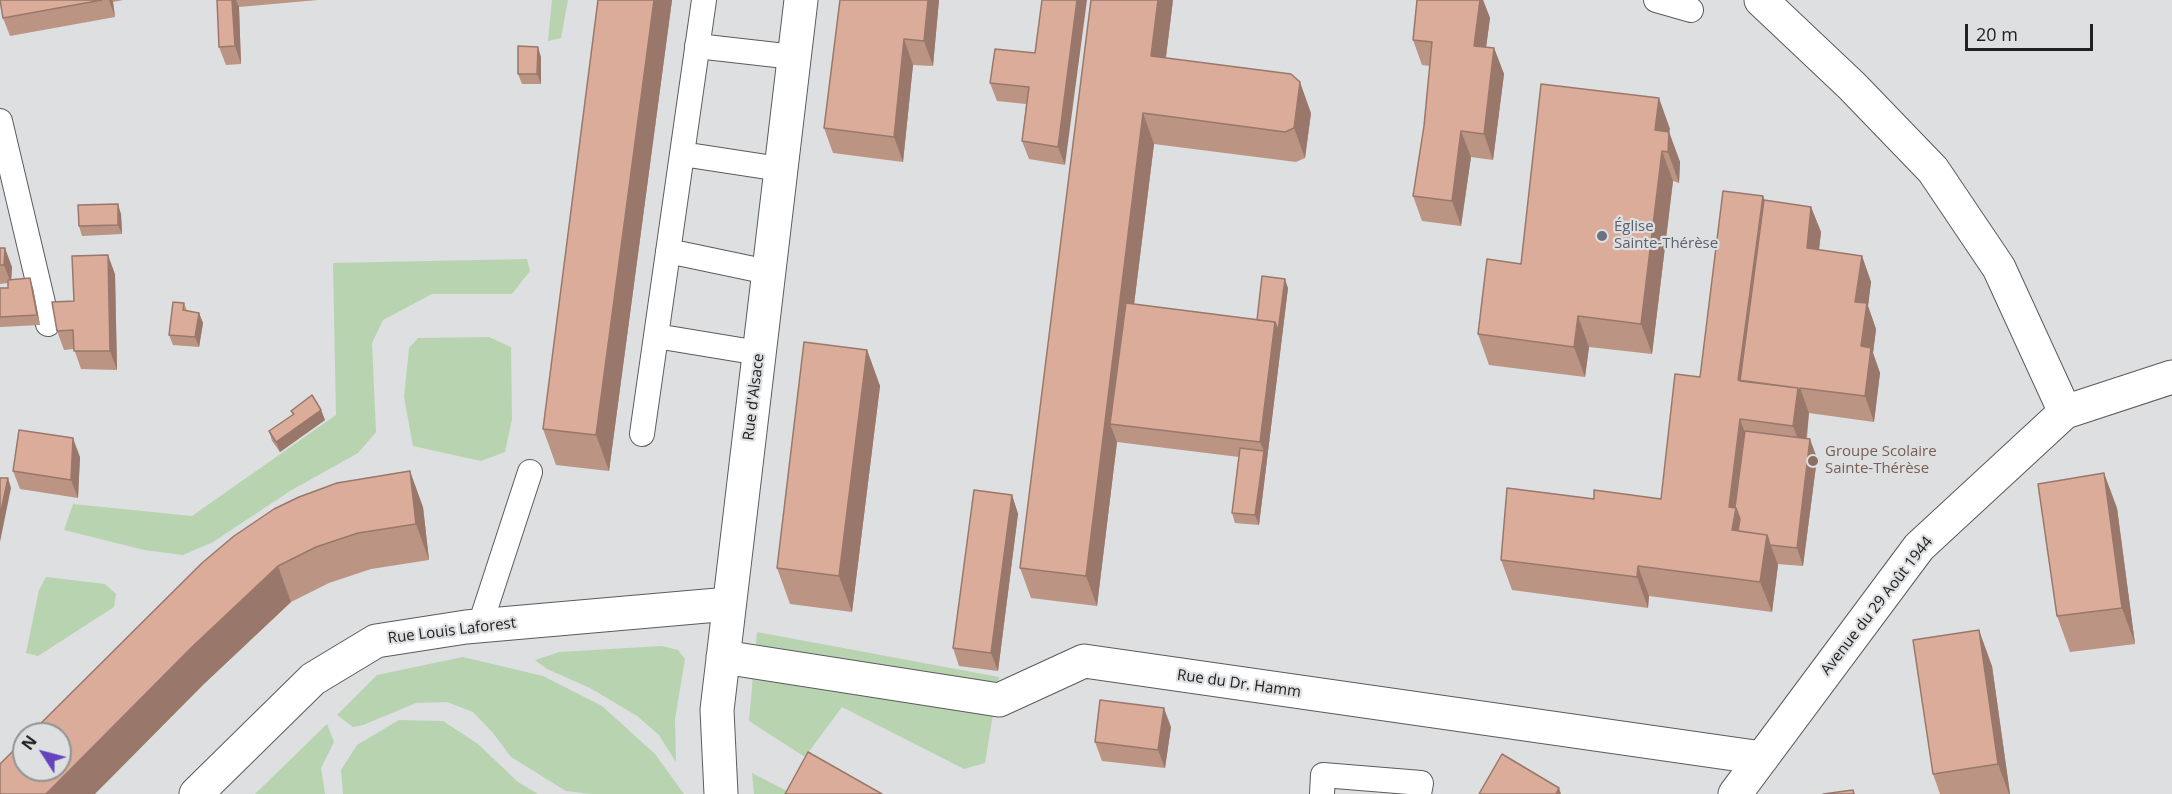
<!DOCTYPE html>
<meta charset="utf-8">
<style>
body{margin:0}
#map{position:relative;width:2172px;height:794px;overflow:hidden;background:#dddfe1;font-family:"Open Sans",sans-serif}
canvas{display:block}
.north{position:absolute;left:12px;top:722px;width:60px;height:60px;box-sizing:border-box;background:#dddfe1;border:2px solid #929395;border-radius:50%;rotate:306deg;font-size:16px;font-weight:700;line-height:24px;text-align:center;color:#212122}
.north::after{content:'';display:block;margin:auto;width:21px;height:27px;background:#6543bb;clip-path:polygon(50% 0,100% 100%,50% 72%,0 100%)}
.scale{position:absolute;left:1965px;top:24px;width:128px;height:27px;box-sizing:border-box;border:3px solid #212122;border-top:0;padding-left:8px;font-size:18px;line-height:21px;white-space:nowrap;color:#212122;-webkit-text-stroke:4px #dddfe1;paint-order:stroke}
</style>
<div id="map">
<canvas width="2172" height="794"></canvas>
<div class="north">N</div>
<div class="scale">20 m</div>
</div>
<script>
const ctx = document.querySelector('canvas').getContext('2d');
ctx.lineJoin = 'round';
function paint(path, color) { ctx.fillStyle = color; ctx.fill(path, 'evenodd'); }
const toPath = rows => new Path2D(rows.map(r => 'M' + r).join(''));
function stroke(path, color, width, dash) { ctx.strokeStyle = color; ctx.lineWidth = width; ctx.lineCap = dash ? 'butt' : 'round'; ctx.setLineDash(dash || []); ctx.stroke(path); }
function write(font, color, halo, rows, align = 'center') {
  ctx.font = font + ' "Open Sans",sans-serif'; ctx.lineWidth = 4.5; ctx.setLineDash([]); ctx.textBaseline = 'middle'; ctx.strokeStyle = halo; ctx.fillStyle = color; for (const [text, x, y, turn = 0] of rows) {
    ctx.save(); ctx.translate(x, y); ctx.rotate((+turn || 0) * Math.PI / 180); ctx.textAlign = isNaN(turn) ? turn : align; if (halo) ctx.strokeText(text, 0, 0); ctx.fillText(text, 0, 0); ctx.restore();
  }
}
paint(toPath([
 [552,0,568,0,561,38,548,41],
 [527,259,530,271,512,294,432,294,383,320,372,343,376,432,358,453,290,491,213,542,183,555,144,550,64,530,73,504,192,516,336,415,333,263],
 [489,337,511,347,512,419,505,452,481,461,413,446,404,397,409,348,418,338],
 [46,577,105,584,116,594,114,607,38,656,26,653,39,590],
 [757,632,999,677,985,763,964,769,842,707,805,757,749,721],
 [662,646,678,650,685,659,675,719,676,762,659,735,637,716,590,688,547,669,535,660,559,652],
 [463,657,543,676,602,706,655,754,684,794,591,794,566,791,511,757,493,733,473,712,447,702,416,703,363,725,353,727,337,715,377,675],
 [399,720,443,721,478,744,518,782,538,794,343,794,341,770,357,745],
 [327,724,334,742,321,768,325,794,255,794],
 [752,773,793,794,754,794]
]), '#b8d3af');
const lane = toPath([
 [1656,0,1691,10],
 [697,46,794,57],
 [0,121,48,324],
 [682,154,780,169],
 [668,251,768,272],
 [656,336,759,353],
 [642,434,704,0],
 [480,625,530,472],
 [1322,794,1323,775,1421,783,1419,794]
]);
const street = toPath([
 [1761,0,1852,86,1933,170,1999,268,2065,412],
 [723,657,999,700,1084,661,1762,758],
 [196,794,313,679,376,641,466,627,729,604],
 [721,794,717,710,801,0],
 [1735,794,1919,547,2065,412,2172,377]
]);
stroke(lane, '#5a5b5d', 26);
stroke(street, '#5a5b5d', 35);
stroke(lane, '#fff', 24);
stroke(street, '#fff', 33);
paint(toPath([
 [0,0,123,0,113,2,115,17,10,36,3,18],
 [217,0,318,0,239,7,241,64,226,65,219,47],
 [598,0,672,0,609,471,556,465,543,429],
 [840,0,939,0,933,66,913,65,903,162,833,153,824,128],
 [1173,0,1166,58,1311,113,1305,158,1296,162,1154,144,1134,304,1257,320,1288,288,1259,525,1235,523,1232,513,1239,457,1117,442,1097,606,1031,598,1020,568],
 [1417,0,1483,0,1490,18,1486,47,1494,48,1504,74,1493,160,1471,157,1461,226,1422,221,1413,196,1424,126,1430,66,1422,65,1413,40],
 [1035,53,1065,165,1029,159,1022,141,1026,104,997,101,990,83],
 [541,57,541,84,522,84,518,74],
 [1670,129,1669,132,1680,162,1679,183,1673,181,1652,354,1589,347,1585,377,1489,365,1478,334,1521,264],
 [1763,196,1764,200,1811,207,1821,232,1819,250,1862,256,1871,282,1868,306,1876,329,1873,353,1880,373,1874,422,1809,413,1807,439,1817,458,1803,566,1777,564,1778,565,1772,612,1649,596,1648,608,1512,590,1501,560,1594,499,1661,499,1700,377],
 [121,214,122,234,82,236,79,226],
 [0,248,12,267,11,280,33,288,40,325,0,327,0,288,8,288,8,283,0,284],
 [115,274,117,370,81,369,74,349,64,350,57,331,74,301],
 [184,303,187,311,199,313,203,323,199,347,173,345,169,335],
 [867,350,880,386,852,612,790,604,777,568],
 [321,410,325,420,280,452,272,441,269,431,293,415,291,411],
 [80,457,78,498,20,489,13,471],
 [1012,495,1018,514,998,671,959,666,953,648],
 [423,507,429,560,371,569,329,583,291,602,205,683,202,563],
 [2117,508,2135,644,2070,652,2057,616],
 [1992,666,2010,794,1940,794,1933,774],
 [1171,727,1165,768,1102,761,1095,742]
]), '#bb9484');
paint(toPath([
 [109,0,112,0,113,2,115,17],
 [232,0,236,0,239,7,241,64,235,46],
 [654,0,672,0,609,471,596,435],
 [928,0,939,0,933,66,924,41],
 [1077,0,1087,0,1065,165,1058,147],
 [1158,0,1173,0,1162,87,1151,56],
 [1480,0,1483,0,1490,18,1483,71,1474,46],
 [904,39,913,65,903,162,894,137],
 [538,47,541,57,541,84,537,74],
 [1494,48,1504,74,1493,160,1484,134],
 [1300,82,1311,113,1305,158,1294,128],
 [1659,98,1670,129,1669,132,1680,162,1679,183,1668,152,1655,130],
 [1143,113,1154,144,1119,425,1110,424,1117,442,1097,606,1086,576],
 [1461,131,1471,157,1461,226,1452,201],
 [1662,151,1673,181,1652,354,1641,324],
 [1763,196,1774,226,1752,387,1738,380],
 [118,204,121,214,122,234,118,225],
 [1811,207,1821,232,1816,274,1807,248],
 [5,248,12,267,11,283,4,265],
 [108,255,115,274,117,370,110,351],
 [1862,256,1871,282,1868,306,1876,329,1873,353,1880,373,1874,422,1865,396,1855,302],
 [30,278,33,288,40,325,37,315],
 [1285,279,1288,288,1259,525,1255,515,1264,451,1260,442,1275,322],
 [199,313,203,323,199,347,195,337],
 [1578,316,1589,347,1585,377,1574,347],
 [867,350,880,386,852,612,839,576],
 [1798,388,1800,388,1809,413,1804,456,1793,426],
 [321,410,325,420,280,452,276,442],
 [1740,419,1751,449,1747,538,1732,530,1729,507],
 [73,438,80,457,78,498,71,480],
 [1810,439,1817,458,1803,566,1797,548],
 [410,471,423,507,429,560,416,524],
 [2104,473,2117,508,2135,644,2122,608],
 [8,478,11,488,0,542,0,515],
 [1012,495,1018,514,998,671,991,653],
 [1767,535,1778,565,1772,612,1760,582],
 [278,566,291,602,205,683,95,794,46,794,192,647],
 [1638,566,1649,596,1648,608,1637,577],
 [1979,630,1992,666,2010,794,2009,794,1998,764],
 [1164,708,1171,727,1165,768,1158,750],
 [1559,788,1561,794,1556,794]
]), '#99786b');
const building = toPath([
 [0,0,102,0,3,18,0,0],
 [217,0,232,0,235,46,219,47,217,0],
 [598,0,654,0,596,435,543,429,598,0],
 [840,0,928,0,924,41,904,39,894,137,824,128,840,0],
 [1042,0,1077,0,1058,147,1022,141,1029,87,990,83,995,49,1035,53,1042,0],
 [1091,0,1158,0,1151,56,1291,74,1300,82,1294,128,1285,132,1143,113,1086,576,1020,568,1091,0],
 [1417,0,1480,0,1474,46,1494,48,1484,134,1461,131,1452,201,1413,196,1424,126,1432,42,1413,40,1417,0],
 [518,46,538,47,537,74,518,74,518,46],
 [1541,84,1659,98,1655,130,1669,132,1668,152,1662,151,1641,324,1578,316,1574,347,1478,334,1487,259,1521,264,1541,84],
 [1723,191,1763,196,1738,380,1798,388,1793,426,1740,419,1729,507,1736,508,1732,530,1767,535,1760,582,1638,566,1637,577,1501,560,1507,488,1594,499,1594,490,1661,499,1675,374,1700,377,1723,191],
 [1764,200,1811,207,1807,248,1862,256,1855,302,1867,303,1861,346,1871,348,1865,396,1800,388,1800,393,1798,388,1740,381,1764,200],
 [118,204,118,225,79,226,78,205,118,204],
 [0,248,5,248,4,265,0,265,0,248],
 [108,255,110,351,74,351,73,330,57,331,52,302,74,301,72,256,108,255],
 [1262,276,1285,279,1278,331,1275,322,1257,320,1262,276],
 [30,278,37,315,0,317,0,288,8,288,8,280,30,278],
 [173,302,184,303,183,310,199,313,195,337,169,335,173,302],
 [1126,303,1275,322,1260,442,1110,424,1126,303],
 [804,342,867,350,839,576,777,568,804,342],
 [312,395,321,410,276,442,269,431,294,414,291,411,312,395],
 [19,430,73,438,71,480,13,471,19,430],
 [1745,431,1810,439,1797,548,1770,545,1767,535,1738,531,1740,519,1736,508,1735,507,1745,431],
 [1240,448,1264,451,1255,515,1232,513,1240,448],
 [410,471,416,524,358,533,316,547,278,566,192,647,46,794,0,794,0,764,24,740,24,770,60,770,60,734,30,734,202,563,234,536,274,509,299,497,337,483,410,471],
 [2104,473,2122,608,2057,616,2038,484,2104,473],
 [0,478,8,478,0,515,0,478],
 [974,490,1012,495,991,653,953,648,974,490],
 [1979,630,1998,764,1933,774,1913,640,1979,630],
 [1100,700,1164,708,1158,750,1095,742,1100,700],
 [808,752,882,794,785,794,808,752],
 [1502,754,1559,788,1556,794,1479,794,1502,754],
 [1853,790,1854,794,1823,794,1853,790]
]);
paint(building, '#daac99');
stroke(building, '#99786b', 1.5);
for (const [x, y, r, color] of [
 [1602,236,6,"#6b7280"],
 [1813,461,6,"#8d6e63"]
]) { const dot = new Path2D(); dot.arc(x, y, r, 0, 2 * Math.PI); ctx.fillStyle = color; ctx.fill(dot); stroke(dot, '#dddfe1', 2); }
write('15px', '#5b616d', '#dddfe1', [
 ["Église",1614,227],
 ["Sainte-Thérèse",1614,244]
], 'left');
write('15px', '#212122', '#dddfe1', [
 ["Rue d'Alsace",754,397,-83],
 ["Avenue du 29 Août 1944",1877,606,-52],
 ["Rue Louis Laforest",452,631,-7],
 ["Rue du Dr. Hamm",1239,684,8]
]);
write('15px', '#785e54', '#dddfe1', [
 ["Groupe Scolaire",1825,452],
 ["Sainte-Thérèse",1825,469]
], 'left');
</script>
